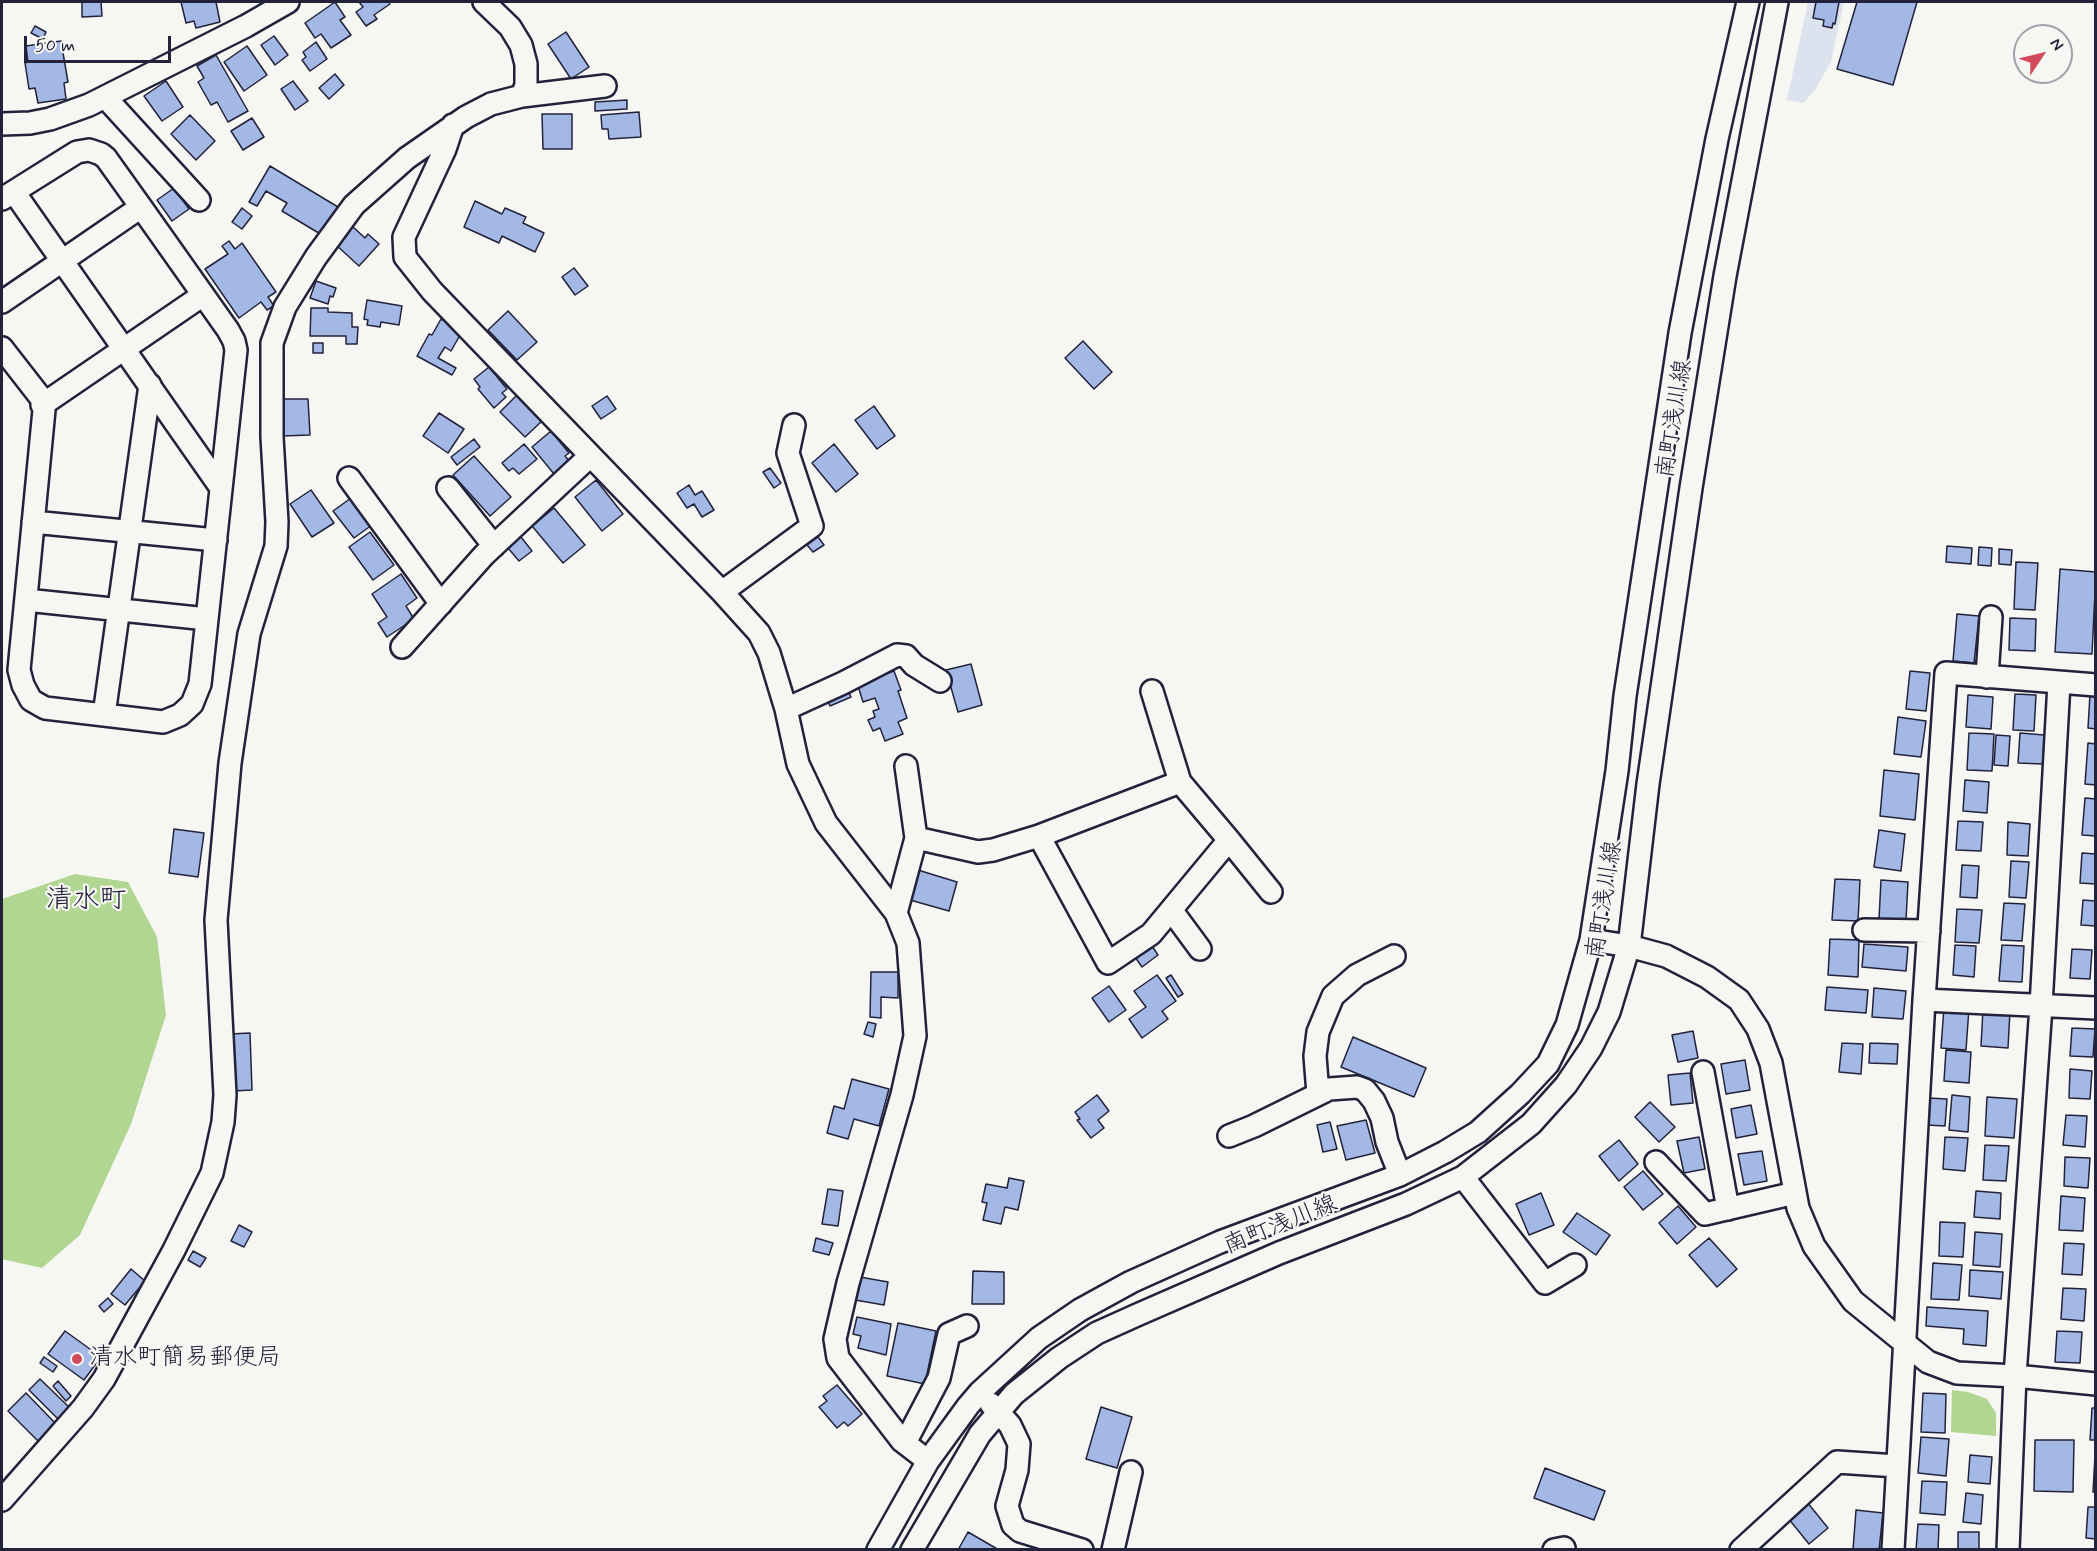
<!DOCTYPE html>
<meta charset="utf-8">
<style>
body{margin:0}
#map{position:relative;width:2097px;height:1551px;overflow:hidden;background:#f6f6f2;font-family:Mynerve,sans-serif}
canvas{display:block}
.frame{position:absolute;inset:0;border:3px solid #22223b;pointer-events:none}
.north{position:absolute;left:2013px;top:24px;width:60px;height:60px;box-sizing:border-box;background:#f6f6f2;border:2px solid #a1a1a9;border-radius:50%;rotate:55deg;font-size:16px;font-weight:700;line-height:24px;text-align:center;color:#22223b}
.north::after{content:'';display:block;margin:auto;width:21px;height:27px;background:#d1495b;clip-path:polygon(50% 0,100% 100%,50% 72%,0 100%)}
.scale{position:absolute;left:24px;top:36px;width:147px;height:27px;box-sizing:border-box;border:3px solid #22223b;border-top:0;padding-left:8px;font-size:18px;line-height:21px;white-space:nowrap;color:#22223b;-webkit-text-stroke:4px #f6f6f2;paint-order:stroke}
</style>
<div id="map">
<canvas width="2097" height="1551"></canvas>
<div class="frame"></div>
<div class="north">N</div>
<div class="scale">50 m</div>
</div>
<script>
const ctx = document.querySelector('canvas').getContext('2d');
ctx.lineJoin = 'round';
function paint(path, color) { ctx.fillStyle = color; ctx.fill(path, 'evenodd'); }
const toPath = rows => new Path2D(rows.map(r => 'M' + r).join(''));
function stroke(path, color, width, dash) { ctx.strokeStyle = color; ctx.lineWidth = width; ctx.lineCap = dash ? 'butt' : 'round'; ctx.setLineDash(dash || []); ctx.stroke(path); }
function write(font, color, halo, rows, align = 'center') {
  ctx.font = font + ' Mynerve,"Klee One",sans-serif'; ctx.lineWidth = 4.5; ctx.setLineDash([]); ctx.textBaseline = 'middle'; ctx.strokeStyle = halo; ctx.fillStyle = color; for (const [text, x, y, turn = 0] of rows) {
    ctx.save(); ctx.translate(x, y); ctx.rotate((+turn || 0) * Math.PI / 180); ctx.textAlign = isNaN(turn) ? turn : align; if (halo) ctx.strokeText(text, 0, 0); ctx.fillText(text, 0, 0); ctx.restore();
  }
}
paint(toPath([
 [1808,2,1844,2,1831,62,1815,90,1803,103,1787,100]
]), '#dde3ee');
paint(toPath([
 [75,874,128,882,157,937,166,1015,131,1124,80,1235,42,1268,2,1259,2,899],
 [1952,1390,1968,1392,1987,1399,1996,1413,1996,1436,1951,1432]
]), '#b1d691');
const building = toPath([
 [82,2,101,2,102,16,82,17,82,2],
 [181,2,216,2,220,22,196,28,194,21,186,23,181,2],
 [335,2,345,17,340,20,351,35,331,48,321,34,315,38,305,23,335,2],
 [359,2,389,2,390,4,374,15,377,19,366,26,356,12,363,7,359,2],
 [1816,2,1839,2,1835,24,1833,23,1832,28,1823,26,1824,20,1813,18,1816,2],
 [1857,2,1917,2,1893,85,1837,69,1857,2],
 [35,26,46,32,43,39,31,33,35,26],
 [566,32,589,67,571,79,548,44,566,32],
 [274,36,288,55,275,65,261,45,274,36],
 [61,41,68,82,64,83,66,99,38,103,35,88,29,89,25,63,28,62,26,46,61,41],
 [316,42,327,59,310,71,302,60,306,57,303,52,316,42],
 [247,46,267,75,244,91,224,62,247,46],
 [216,55,248,111,228,122,217,102,211,105,198,82,204,78,197,66,216,55],
 [335,74,344,85,329,99,319,88,335,74],
 [166,81,183,107,162,121,144,96,166,81],
 [293,81,308,101,295,110,281,89,293,81],
 [627,100,627,109,595,111,595,102,627,100],
 [639,112,641,137,609,139,608,129,602,129,601,115,639,112],
 [542,114,572,114,572,149,543,149,542,114],
 [190,115,215,141,196,160,171,134,190,115],
 [252,118,264,137,243,150,231,131,252,118],
 [270,166,338,207,322,235,282,211,287,203,266,191,257,206,249,202,270,166],
 [174,188,189,209,172,221,157,200,174,188],
 [475,201,502,214,505,208,526,217,523,223,544,233,535,252,502,236,499,243,464,227,475,201],
 [242,208,252,216,242,229,232,222,242,208],
 [352,226,365,238,368,234,379,244,359,266,335,244,352,226],
 [229,241,235,249,242,243,276,292,268,297,274,306,267,310,261,302,239,318,205,269,228,254,222,246,229,241],
 [574,268,588,286,575,295,562,277,574,268],
 [316,281,336,288,333,297,330,296,328,304,310,298,316,281],
 [367,300,402,306,399,325,381,322,380,327,367,325,368,320,364,319,367,300],
 [311,308,328,308,328,312,352,313,352,327,358,327,357,344,346,344,346,336,310,336,311,308],
 [508,311,537,342,517,360,488,330,508,311],
 [441,319,463,330,451,351,445,347,438,358,456,368,452,375,417,356,429,334,432,335,441,319],
 [1083,341,1112,372,1094,389,1065,358,1083,341],
 [313,343,323,343,323,353,313,353,313,343],
 [489,367,507,389,502,393,506,397,494,408,478,389,480,387,474,379,489,367],
 [517,395,542,421,525,437,500,412,517,395],
 [607,396,616,409,601,419,592,406,607,396],
 [281,399,308,399,310,435,282,436,281,399],
 [874,406,895,436,877,449,855,420,874,406],
 [439,413,464,429,448,453,423,436,439,413],
 [551,431,569,453,565,456,569,461,554,474,532,447,551,431],
 [474,439,480,447,457,465,451,457,474,439],
 [524,444,537,459,519,474,513,468,509,471,502,463,524,444],
 [834,444,858,474,836,492,812,463,834,444],
 [474,456,511,497,490,516,453,475,474,456],
 [770,468,781,483,774,488,763,472,770,468],
 [596,480,623,514,602,531,575,497,596,480],
 [689,485,695,495,702,491,714,510,702,517,694,504,687,508,677,493,689,485],
 [311,490,334,523,312,537,290,504,311,490],
 [351,498,372,525,354,538,333,511,351,498],
 [554,508,585,545,563,563,532,526,554,508],
 [370,532,394,565,373,580,349,547,370,532],
 [521,537,532,551,519,561,508,548,521,537],
 [818,537,824,545,813,552,807,545,818,537],
 [1947,546,1972,548,1971,564,1946,562,1947,546],
 [1979,547,1992,548,1991,566,1978,565,1979,547],
 [1999,549,2012,550,2011,565,1999,564,1999,549],
 [2016,562,2038,563,2035,610,2014,609,2016,562],
 [2060,569,2096,572,2092,654,2055,652,2060,569],
 [401,574,417,598,406,606,414,619,387,637,378,623,387,617,372,594,401,574],
 [1957,614,1979,616,1974,663,1953,661,1957,614],
 [2010,618,2036,619,2035,651,2009,650,2010,618],
 [971,664,982,705,958,712,946,670,971,664],
 [894,671,901,690,898,691,907,718,898,722,903,734,885,741,880,728,873,731,868,720,875,717,873,711,879,709,875,698,863,702,857,683,894,671],
 [1910,671,1930,673,1926,711,1906,709,1910,671],
 [847,688,851,697,830,706,826,697,847,688],
 [2015,694,2036,695,2034,731,2013,730,2015,694],
 [2090,694,2096,695,2096,729,2088,728,2090,694],
 [1968,695,1993,697,1991,729,1966,727,1968,695],
 [1898,717,1926,721,1921,757,1894,754,1898,717],
 [1969,733,1994,734,1992,771,1967,770,1969,733],
 [2020,733,2044,735,2043,764,2018,763,2020,733],
 [1996,735,2010,736,2008,766,1994,765,1996,735],
 [2088,743,2096,744,2096,785,2085,784,2088,743],
 [1884,770,1919,774,1915,820,1880,816,1884,770],
 [1965,780,1989,782,1987,813,1963,811,1965,780],
 [2085,798,2096,799,2096,836,2082,835,2085,798],
 [1958,821,1983,822,1981,851,1956,850,1958,821],
 [2008,822,2030,824,2028,856,2007,855,2008,822],
 [174,829,204,833,198,877,169,873,174,829],
 [1879,830,1905,834,1901,871,1874,867,1879,830],
 [2082,853,2096,854,2096,884,2080,883,2082,853],
 [2011,861,2029,862,2026,898,2009,897,2011,861],
 [1962,865,1979,866,1977,898,1960,897,1962,865],
 [918,870,957,882,949,911,910,900,918,870],
 [1835,879,1860,880,1858,921,1832,920,1835,879],
 [1881,880,1908,882,1906,920,1879,919,1881,880],
 [2083,900,2096,901,2096,926,2081,925,2083,900],
 [2004,903,2025,904,2022,941,2001,940,2004,903],
 [1957,909,1982,910,1979,943,1955,942,1957,909],
 [1830,939,1859,940,1858,977,1828,975,1830,939],
 [1864,944,1908,947,1906,971,1862,967,1864,944],
 [1955,945,1976,946,1974,977,1953,975,1955,945],
 [2002,945,2024,946,2022,982,1999,981,2002,945],
 [1152,946,1158,955,1142,967,1135,957,1152,946],
 [2072,949,2092,950,2090,979,2070,978,2072,949],
 [871,972,898,972,898,998,881,997,881,1018,870,1017,871,972],
 [1157,975,1176,1001,1162,1011,1168,1019,1142,1038,1129,1019,1146,1007,1134,991,1157,975],
 [1171,975,1183,994,1178,997,1166,978,1171,975],
 [1109,986,1126,1010,1109,1022,1092,998,1109,986],
 [1827,987,1868,990,1866,1013,1825,1010,1827,987],
 [1874,988,1906,991,1903,1019,1872,1017,1874,988],
 [1944,1007,1969,1008,1966,1050,1941,1048,1944,1007],
 [1983,1009,2010,1011,2008,1048,1981,1046,1983,1009],
 [868,1022,876,1024,873,1037,864,1034,868,1022],
 [2072,1028,2095,1029,2093,1057,2070,1056,2072,1028],
 [1693,1031,1698,1058,1678,1062,1672,1035,1693,1031],
 [250,1033,252,1090,233,1091,230,1034,250,1033],
 [1353,1037,1426,1068,1414,1097,1341,1067,1353,1037],
 [1842,1043,1863,1044,1861,1074,1839,1072,1842,1043],
 [1870,1043,1898,1044,1897,1064,1869,1063,1870,1043],
 [1946,1050,1971,1052,1969,1083,1944,1081,1946,1050],
 [1745,1060,1750,1090,1726,1094,1721,1064,1745,1060],
 [2070,1069,2092,1071,2090,1099,2069,1098,2070,1069],
 [1690,1073,1693,1103,1671,1105,1668,1075,1690,1073],
 [852,1079,889,1089,879,1126,854,1119,848,1139,827,1133,834,1106,844,1109,852,1079],
 [1097,1095,1109,1111,1098,1120,1104,1128,1091,1138,1077,1120,1080,1119,1075,1112,1097,1095],
 [1952,1095,1970,1097,1968,1132,1949,1130,1952,1095],
 [1987,1097,2017,1099,2014,1138,1985,1136,1987,1097],
 [1929,1098,1947,1099,1945,1126,1927,1125,1929,1098],
 [1650,1102,1675,1127,1659,1142,1635,1117,1650,1102],
 [1751,1105,1757,1134,1736,1138,1731,1109,1751,1105],
 [2066,1115,2087,1116,2085,1147,2063,1145,2066,1115],
 [1366,1120,1375,1153,1346,1160,1337,1126,1366,1120],
 [1330,1122,1337,1149,1323,1152,1317,1125,1330,1122],
 [1699,1137,1705,1169,1684,1173,1677,1141,1699,1137],
 [1945,1137,1968,1138,1965,1171,1943,1169,1945,1137],
 [1619,1140,1638,1164,1619,1181,1599,1156,1619,1140],
 [1985,1145,2009,1146,2006,1181,1983,1180,1985,1145],
 [1762,1151,1767,1181,1744,1185,1738,1154,1762,1151],
 [2065,1157,2090,1158,2088,1188,2064,1186,2065,1157],
 [1643,1171,1663,1194,1643,1210,1624,1187,1643,1171],
 [1009,1178,1024,1181,1018,1210,1005,1207,1001,1224,983,1220,987,1203,982,1202,986,1184,1007,1188,1009,1178],
 [828,1189,843,1191,838,1226,822,1224,828,1189],
 [1976,1191,2001,1193,2000,1219,1974,1217,1976,1191],
 [1541,1193,1554,1225,1529,1235,1516,1204,1541,1193],
 [2061,1196,2085,1198,2083,1231,2059,1230,2061,1196],
 [1678,1206,1696,1227,1677,1244,1659,1223,1678,1206],
 [1577,1213,1610,1235,1596,1255,1563,1232,1577,1213],
 [1940,1222,1965,1223,1963,1257,1939,1256,1940,1222],
 [239,1225,252,1232,244,1247,231,1241,239,1225],
 [1975,1232,2002,1234,2000,1267,1973,1265,1975,1232],
 [816,1238,833,1243,829,1255,813,1251,816,1238],
 [1709,1238,1737,1269,1717,1287,1689,1255,1709,1238],
 [2064,1243,2084,1244,2082,1275,2062,1274,2064,1243],
 [193,1251,206,1258,200,1267,188,1260,193,1251],
 [1933,1263,1962,1265,1959,1300,1931,1299,1933,1263],
 [131,1269,145,1281,125,1305,111,1294,131,1269],
 [1970,1270,2003,1272,2001,1299,1969,1296,1970,1270],
 [973,1271,1004,1272,1004,1304,972,1304,973,1271],
 [860,1277,888,1282,884,1305,855,1300,860,1277],
 [2063,1288,2086,1289,2084,1321,2061,1319,2063,1288],
 [108,1298,113,1304,104,1312,99,1306,108,1298],
 [1927,1307,1988,1311,1986,1346,1963,1344,1964,1329,1926,1326,1927,1307],
 [857,1317,891,1324,886,1355,858,1348,861,1336,853,1334,857,1317],
 [898,1323,936,1331,925,1384,887,1376,898,1323],
 [65,1331,101,1357,84,1380,48,1354,65,1331],
 [2057,1331,2082,1332,2080,1363,2055,1362,2057,1331],
 [44,1357,57,1366,53,1372,40,1363,44,1357],
 [40,1379,72,1410,61,1422,29,1390,40,1379],
 [58,1381,71,1396,66,1401,53,1386,58,1381],
 [837,1385,862,1414,848,1426,844,1422,837,1428,819,1407,827,1401,823,1396,837,1385],
 [26,1393,58,1426,40,1443,8,1411,26,1393],
 [1923,1393,1946,1394,1945,1433,1921,1432,1923,1393],
 [1101,1407,1132,1417,1117,1468,1086,1459,1101,1407],
 [2092,1408,2096,1408,2096,1440,2090,1440,2092,1408],
 [1921,1437,1949,1439,1946,1476,1918,1473,1921,1437],
 [2035,1440,2074,1440,2073,1492,2034,1491,2035,1440],
 [1970,1455,1992,1457,1990,1484,1968,1482,1970,1455],
 [2095,1455,2096,1455,2096,1492,2093,1492,2095,1455],
 [1545,1468,1605,1491,1594,1520,1534,1498,1545,1468],
 [1922,1481,1947,1482,1945,1515,1920,1513,1922,1481],
 [1966,1493,1983,1495,1981,1524,1963,1522,1966,1493],
 [1807,1502,1828,1528,1809,1544,1788,1518,1807,1502],
 [2088,1507,2096,1507,2096,1539,2086,1538,2088,1507],
 [1856,1510,1883,1513,1879,1550,1853,1550,1856,1510],
 [1918,1524,1939,1525,1938,1550,1916,1550,1918,1524],
 [968,1532,999,1550,958,1550,968,1532],
 [1958,1532,1979,1532,1979,1550,1958,1550,1958,1532]
]);
paint(building, '#a4b8e6');
stroke(building, '#22223b', 1.5);
const minor = toPath([
 [522,96,605,86],
 [105,97,199,200],
 [2,124,30,123,50,119,89,105,246,26,288,2],
 [453,125,445,149,404,237,405,257,432,291,722,592,759,633,769,653,786,709,798,764,826,823,896,913,908,943,915,1036,902,1095,848,1283,835,1339,838,1358,902,1441,928,1461],
 [14,192,221,488],
 [2,199,77,152,89,150,101,154,106,158,141,207,228,330,234,341,236,350,200,684,192,704,180,715,163,722,45,708,31,700,23,685,19,670,44,410,41,398,2,348],
 [2,302,141,207],
 [42,405,203,295],
 [349,478,441,604],
 [448,488,494,546],
 [33,522,216,540],
 [722,592,812,526,788,453,794,425],
 [26,600,207,619],
 [402,647,484,555,590,456],
 [1987,677,1991,617],
 [1152,691,1180,782],
 [786,709,843,683,897,655,906,656,914,665,940,681],
 [104,715,150,385],
 [906,766,916,838],
 [1229,840,1271,892],
 [1172,911,1200,949],
 [896,913,916,838,978,852,993,850,1039,836,1180,782,1229,840,1151,934,1108,963,1039,836],
 [1864,930,1929,931],
 [1591,940,1629,946,1666,956,1707,977,1739,1000,1758,1029,1771,1063,1798,1208,1814,1246,1853,1301,1928,1362,1957,1373,2015,1376,2096,1384],
 [1924,1000,2096,1008],
 [1703,1072,1728,1209],
 [1318,1094,1315,1056,1318,1032,1333,996,1357,975,1394,956],
 [1229,1136,1254,1126,1329,1089,1357,1087,1365,1090,1374,1101,1382,1118,1387,1142,1400,1175],
 [1656,1162,1705,1214,1795,1193],
 [1463,1177,1545,1283,1575,1265],
 [991,1404,1010,1425,1019,1444,1017,1470,1007,1506,1013,1525,1020,1531,1082,1550],
 [905,1443,939,1378,949,1334,967,1326],
 [2,1500,83,1408,104,1379,174,1250,212,1173,223,1122,225,1095,216,920,230,763,249,634,276,546,277,522,272,437,272,343,285,307,316,257,354,205,407,158,466,117,491,104,522,96,526,85,526,64,521,45,510,27,484,2],
 [878,1550,928,1461,968,1406,980,1392,1039,1338,1080,1310,1131,1282,1220,1242,1400,1175,1445,1152,1478,1132,1520,1094,1548,1064,1567,1025,1591,940,1617,771,1625,696,1680,333,1717,139,1748,2],
 [912,1550,980,1434,1014,1394,1059,1358,1097,1333,1137,1315,1279,1253,1406,1204,1463,1177,1531,1124,1566,1085,1591,1048,1609,1012,1629,946,1648,784,1691,488,1725,276,1777,2],
 [1113,1550,1131,1472],
 [1554,1550,1564,1548],
 [1741,1550,1837,1462,1897,1466],
 [1893,1550,1924,1000,1946,673,2096,685],
 [2008,1550,2015,1376,2041,1006,2059,683]
]);
stroke(minor, '#22223b', 26);
stroke(minor, '#f6f6f2', 21);
for (const [x, y, r, color] of [
 [77,1359,6,"#d1495b"]
]) { const dot = new Path2D(); dot.arc(x, y, r, 0, 2 * Math.PI); ctx.fillStyle = color; ctx.fill(dot); stroke(dot, '#f6f6f2', 2); }
write('24px', '#22223b', '#f6f6f2', [
 ["南町浅川線",1676,419,-81],
 ["南町浅川線",1606,900,-81],
 ["南町浅川線",1281,1226,-22]
]);
write('24px', '#22223b', '#f6f6f2', [
 ["清水町簡易郵便局",89,1359]
], 'left');
write('27px', '#22223b', '#f6f6f2', [
 ["清水町",86,901]
]);
</script>
